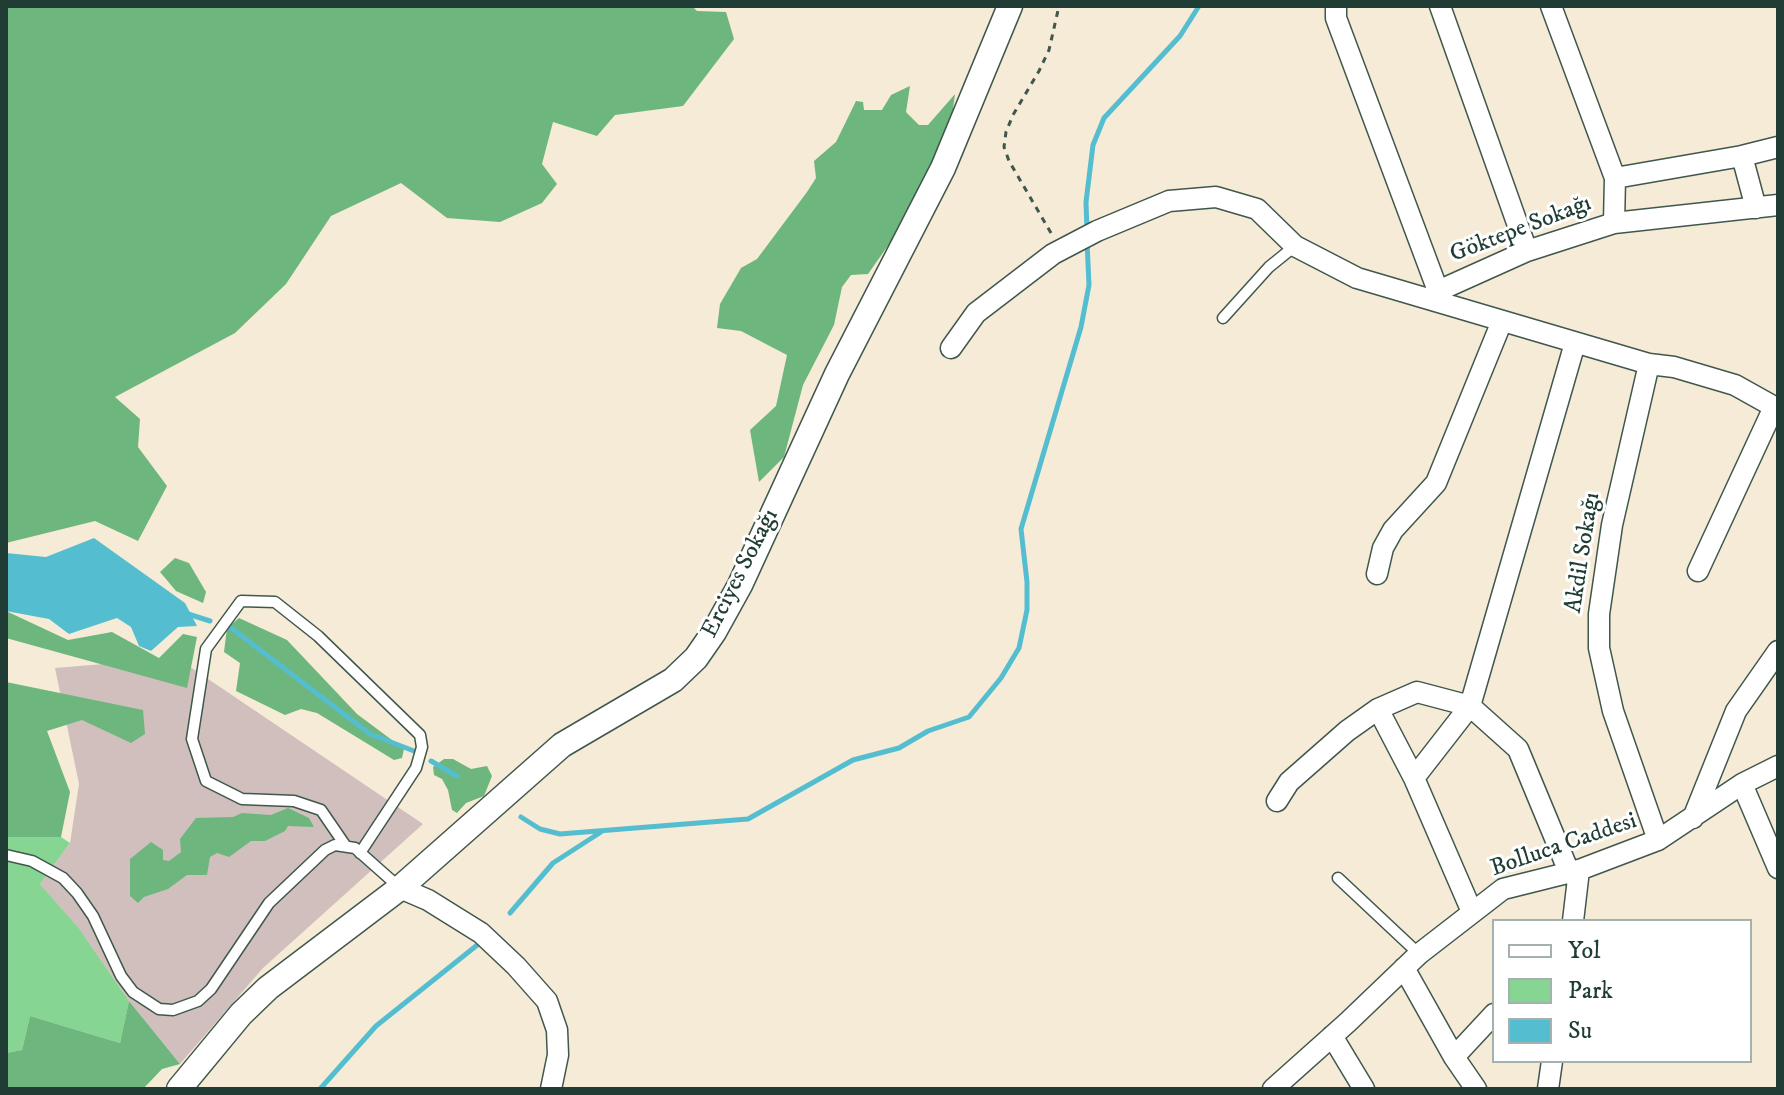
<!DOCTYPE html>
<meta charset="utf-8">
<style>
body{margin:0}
#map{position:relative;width:1784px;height:1095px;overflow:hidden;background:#f5ebd6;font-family:"IM FELL DW Pica",serif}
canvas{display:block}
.frame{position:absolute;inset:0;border:8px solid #1f3d34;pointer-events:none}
.legend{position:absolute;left:1492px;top:919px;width:260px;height:144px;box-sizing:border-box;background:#fff;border:2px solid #a5b1ae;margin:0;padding:10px 14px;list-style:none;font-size:24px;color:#1f3d34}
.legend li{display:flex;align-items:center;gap:16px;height:40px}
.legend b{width:40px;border:2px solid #a5b1ae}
</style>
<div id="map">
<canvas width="1784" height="1095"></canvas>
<div class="frame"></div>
<ul class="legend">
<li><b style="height:10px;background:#fff"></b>Yol</li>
<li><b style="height:22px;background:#87d593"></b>Park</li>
<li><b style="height:22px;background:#54bed0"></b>Su</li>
</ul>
</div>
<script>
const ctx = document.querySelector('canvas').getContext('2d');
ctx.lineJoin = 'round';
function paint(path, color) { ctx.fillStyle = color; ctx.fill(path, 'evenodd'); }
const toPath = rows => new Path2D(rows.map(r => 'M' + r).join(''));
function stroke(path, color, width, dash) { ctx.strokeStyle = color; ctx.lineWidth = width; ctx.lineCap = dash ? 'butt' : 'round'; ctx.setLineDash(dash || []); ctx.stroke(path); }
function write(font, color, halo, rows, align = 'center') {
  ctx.font = font + ' "IM FELL DW Pica",serif'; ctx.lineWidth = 6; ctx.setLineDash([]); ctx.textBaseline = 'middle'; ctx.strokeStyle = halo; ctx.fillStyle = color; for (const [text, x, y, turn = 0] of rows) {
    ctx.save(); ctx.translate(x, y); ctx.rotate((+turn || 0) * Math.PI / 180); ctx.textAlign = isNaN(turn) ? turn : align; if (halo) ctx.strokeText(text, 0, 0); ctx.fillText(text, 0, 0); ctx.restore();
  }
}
paint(toPath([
 [177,658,423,824,263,968,180,1064,129,1001,83,935,40,884,70,843,79,784,55,668]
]), '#d1bfbe');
paint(toPath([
 [6,837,61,837,70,843,40,884,80,930,129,1001,120,1043,30,1016,22,1050,6,1053]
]), '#87d593');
paint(toPath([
 [6,6,692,6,697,11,726,12,734,39,683,106,615,115,597,136,553,122,542,164,557,184,542,203,500,222,447,218,401,183,331,216,286,284,235,333,115,397,140,419,138,447,167,486,138,541,95,521,6,543],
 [910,86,906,112,919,125,928,125,955,94,951,124,892,240,868,274,851,275,842,287,834,325,803,385,784,457,759,482,750,430,776,406,787,355,741,331,717,328,720,304,741,268,757,259,807,192,816,178,814,161,836,142,856,101,863,102,864,110,882,110,891,95],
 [175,558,189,563,206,592,203,603,176,591,160,572],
 [6,611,68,640,112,632,159,658,183,634,197,637,187,688,6,638],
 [239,618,287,640,357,714,404,749,402,758,394,760,317,713,301,709,285,715,236,691,240,663,224,652,227,628],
 [6,682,143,710,145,734,131,743,82,720,47,731,70,792,61,837,6,837],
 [444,759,453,759,471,769,487,766,492,776,484,796,466,803,457,813,452,810,448,790,442,779,434,775,433,767],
 [288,808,309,818,314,827,288,826,285,831,265,841,251,841,229,857,217,853,210,857,207,875,187,875,168,889,144,897,138,903,130,896,130,859,151,842,163,850,163,860,169,861,181,852,180,839,196,818,233,817,242,813,271,815],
 [129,1001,180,1064,162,1069,143,1089,6,1089,6,1053,22,1050,30,1016,120,1043]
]), '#6db67d');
paint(toPath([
 [94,538,185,603,197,626,178,627,151,651,139,646,131,627,117,618,69,634,49,619,6,611,6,553,46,557]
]), '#54bed0');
stroke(toPath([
 [1087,231,1086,202,1093,145,1104,118,1180,36,1199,6],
 [185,613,210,621],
 [230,627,370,734,414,751],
 [431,761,457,776],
 [521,817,540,829,560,834,748,819,853,760,899,748,928,731,969,717,1001,678,1019,648,1027,610,1027,582,1021,529,1081,327,1089,285,1087,241],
 [510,913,553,863,601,832],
 [320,1089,376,1026,481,942]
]), '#54bed0', 5);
const service = toPath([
 [1223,318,1269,267,1295,246],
 [345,845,321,810,294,801,242,799,206,781,192,739,206,649,241,601,275,602,318,636,420,735,422,747,416,768,360,853],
 [6,855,32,861,63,878,77,893,93,916,121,976,133,992,159,1009,173,1010,198,1001,211,989,269,903,325,850,335,845,355,848,399,887],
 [1338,878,1419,954]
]);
const minor = toPath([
 [1336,6,1336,18,1438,291],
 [1440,6,1527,251],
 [1551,6,1615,178,1614,223],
 [1742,156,1756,208],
 [1615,178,1742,156,1778,147],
 [1435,301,1438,291,1527,251,1614,223,1778,205],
 [951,348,976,313,1053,254,1097,231,1169,201,1216,197,1257,209,1295,246,1357,278,1649,364,1674,367,1735,385,1778,409],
 [1649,364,1612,525,1599,614,1599,648,1613,711,1658,840],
 [1698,571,1774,407],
 [1377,574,1383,548,1393,530,1436,483,1502,321],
 [1378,709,1414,778,1472,912],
 [1414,778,1470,706,1575,343],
 [1742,784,1778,868],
 [1277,801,1289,782,1347,731,1378,709,1417,692,1470,706,1518,749,1569,872],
 [1693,818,1736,711,1778,651],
 [400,888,428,900,481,933,516,966,547,1001,557,1030,558,1055,551,1089],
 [1573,921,1579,870],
 [1404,968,1454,1057,1476,1089],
 [1332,1036,1364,1089],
 [1454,1057,1494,1014],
 [1273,1089,1348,1022,1419,954,1503,889,1579,870,1658,840,1742,784,1778,766],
 [1548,1089,1552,1061]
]);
const tertiary = toPath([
 [179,1089,241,1014,268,988,400,888,562,745,673,680,696,658,714,632,740,585,837,374,943,168,1010,6]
]);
stroke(service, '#3f574c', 13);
stroke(minor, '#3f574c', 23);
stroke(tertiary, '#3f574c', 27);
stroke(toPath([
 [1051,233,1009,161,1004,147,1006,132,1013,115,1039,71,1049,50,1059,6]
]), '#3f574c', 3, [6, 6]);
stroke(service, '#fff', 10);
stroke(minor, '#fff', 20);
stroke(tertiary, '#fff', 24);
write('24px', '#1f3d34', '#fff', [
 ["Göktepe Sokağı",1521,230,-21],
 ["Akdil Sokağı",1584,553,-81],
 ["Erciyes Sokağı",741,574,-63],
 ["Bolluca Caddesi",1564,846,-19]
]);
</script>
